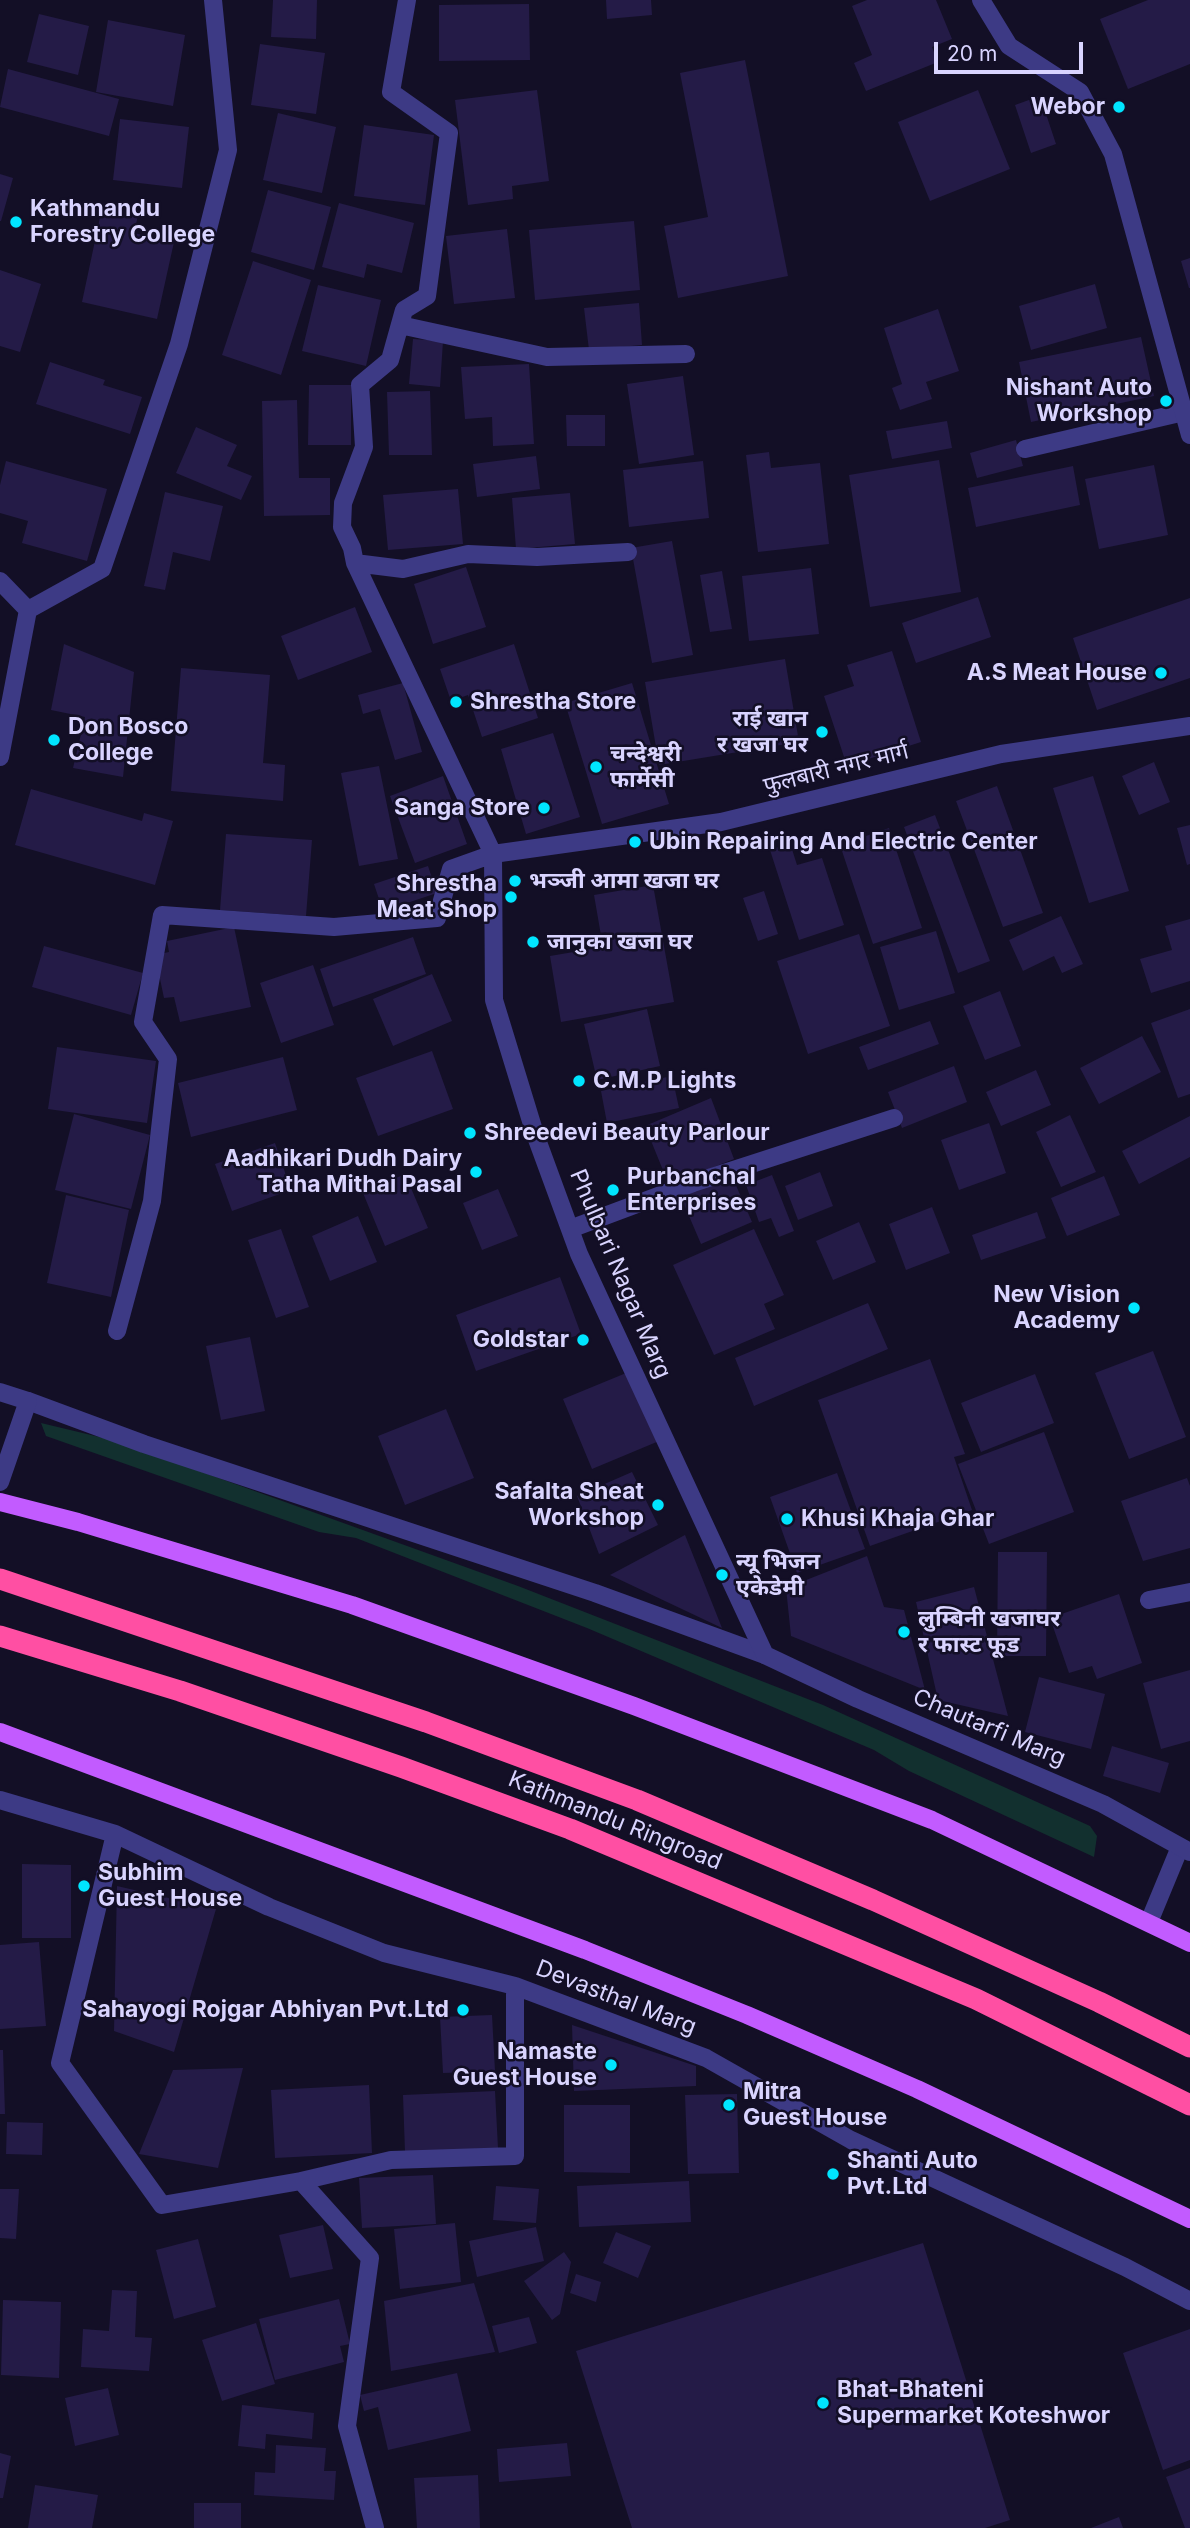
<!DOCTYPE html>
<meta charset="utf-8">
<style>
body{margin:0}
#map{position:relative;width:1190px;height:2528px;overflow:hidden;background:#130f26;font-family:Inter,sans-serif}
canvas{display:block}
.scale{position:absolute;left:934px;top:42px;width:149px;height:32px;box-sizing:border-box;border:4px solid #d9d4ff;border-top:0;padding-left:9px;font-size:21px;line-height:24px;white-space:nowrap;color:#d9d4ff;-webkit-text-stroke:5px #130f26;paint-order:stroke}
</style>
<div id="map">
<canvas width="1190" height="2528"></canvas>
<div class="scale">20 m</div>
</div>
<script>
const ctx = document.querySelector('canvas').getContext('2d');
ctx.lineJoin = 'round';
function paint(path, color) { ctx.fillStyle = color; ctx.fill(path, 'evenodd'); }
const toPath = rows => new Path2D(rows.map(r => 'M' + r).join(''));
function stroke(path, color, width, dash) { ctx.strokeStyle = color; ctx.lineWidth = width; ctx.lineCap = dash ? 'butt' : 'round'; ctx.setLineDash(dash || []); ctx.stroke(path); }
function write(font, color, halo, rows, align = 'center') {
  ctx.font = font + ' Inter,"Noto Sans Devanagari",sans-serif'; ctx.lineWidth = 5; ctx.setLineDash([]); ctx.textBaseline = 'middle'; ctx.strokeStyle = halo; ctx.fillStyle = color; for (const [text, x, y, turn = 0] of rows) {
    ctx.save(); ctx.translate(x, y); ctx.rotate((+turn || 0) * Math.PI / 180); ctx.textAlign = isNaN(turn) ? turn : align; if (halo) ctx.strokeText(text, 0, 0); ctx.fillText(text, 0, 0); ctx.restore();
  }
}
paint(toPath([
 [41,1423,116,1441,518,1586,823,1705,1090,1826,1097,1836,1094,1857,909,1771,874,1750,587,1628,356,1538,319,1532,46,1436]
]), '#12302f');
paint(toPath([
 [273,0,317,0,316,39,271,37],
 [606,0,651,0,652,15,607,19],
 [867,0,936,0,952,39,932,47,938,62,866,91,854,63,872,55,852,6],
 [1148,0,1190,0,1190,64,1128,89,1100,19],
 [529,4,530,60,439,61,439,5],
 [39,14,89,26,78,75,27,62],
 [108,20,185,35,173,106,96,92],
 [260,44,325,53,316,114,251,105],
 [745,60,788,276,678,298,664,226,708,217,680,73],
 [8,69,119,99,109,136,0,107],
 [537,90,549,181,512,186,513,199,468,205,455,100],
 [978,90,1010,169,930,201,898,122],
 [1040,96,1056,144,1031,153,1015,105],
 [278,113,336,127,322,193,263,180],
 [120,119,189,127,182,188,113,180],
 [364,125,434,135,425,205,354,196],
 [0,174,13,178,1,221,0,221],
 [268,190,331,207,314,270,251,252],
 [103,203,139,211,134,233,174,242,157,319,82,302],
 [339,203,414,223,402,273,367,264,364,278,322,267],
 [634,221,640,290,535,300,529,230],
 [507,229,515,298,454,304,446,236],
 [1190,258,1190,288,1189,288,1181,261],
 [253,261,311,280,281,375,222,355],
 [0,270,41,284,20,352,0,346],
 [1095,284,1107,328,1031,350,1019,306],
 [318,285,381,300,366,366,302,351],
 [639,303,642,345,589,350,584,308],
 [938,309,959,371,926,382,932,399,900,410,892,388,902,384,884,328],
 [1141,337,1154,396,1031,422,1019,362],
 [413,339,443,341,440,387,409,384],
 [50,362,105,380,103,385,142,397,130,434,36,404],
 [529,364,534,444,493,446,492,417,465,419,461,367],
 [683,376,694,455,639,464,627,384],
 [309,385,351,385,351,445,308,445],
 [430,391,432,455,389,455,387,392],
 [297,400,299,478,330,478,330,515,264,516,262,401],
 [566,415,605,415,605,446,567,446],
 [947,421,952,448,892,459,886,431],
 [196,427,237,445,227,466,252,476,241,500,176,473],
 [1016,440,1023,466,977,478,970,453],
 [769,452,771,468,820,463,829,544,758,552,746,455],
 [536,456,540,489,477,497,473,464],
 [939,460,961,592,870,607,849,475],
 [6,461,107,489,87,561,22,543,28,521,0,513,0,485],
 [703,461,709,518,629,527,623,470],
 [1154,465,1168,535,1099,549,1085,479],
 [1073,466,1080,505,976,527,968,488],
 [458,489,463,544,388,550,383,495],
 [165,492,223,506,210,561,173,552,165,590,144,586],
 [570,493,575,544,516,549,512,498],
 [672,541,693,655,652,663,631,548],
 [466,567,486,627,433,644,414,584],
 [811,568,819,634,749,641,742,576],
 [722,571,732,629,710,632,700,575],
 [978,597,991,637,916,663,902,623],
 [1190,598,1190,678,1097,710,1073,638],
 [355,607,372,652,298,680,281,636],
 [64,644,134,672,123,777,73,768,85,717,51,710],
 [514,644,538,718,482,737,468,695,451,701,440,669],
 [892,651,921,742,847,766,824,696,854,686,847,665],
 [785,659,799,742,659,765,645,682],
 [181,668,270,675,263,763,285,765,283,801,171,791],
 [403,683,422,752,395,760,380,709,363,714,358,695],
 [632,683,669,804,602,824,565,703],
 [553,733,580,817,526,834,501,749],
 [1154,762,1170,802,1139,815,1122,776],
 [379,766,398,859,359,866,341,773],
 [443,776,467,844,415,863,390,796],
 [1093,776,1129,891,1089,903,1053,788],
 [997,786,1043,913,1003,927,956,801],
 [31,789,142,821,144,813,173,821,155,885,15,845],
 [935,815,990,961,958,973,904,827],
 [1190,825,1190,864,1187,865,1177,828],
 [889,828,922,928,873,944,840,845],
 [226,834,312,840,306,916,220,910],
 [790,843,797,865,822,858,844,925,799,940,770,850],
 [428,866,437,893,383,911,374,884],
 [653,885,674,1002,561,1022,550,956,603,947,594,895],
 [764,891,778,934,758,941,743,898],
 [1061,916,1083,964,1062,973,1054,956,1023,971,1009,940],
 [1190,919,1190,981,1151,993,1140,959,1172,950,1165,926],
 [234,927,251,1007,180,1022,174,997,164,998,155,955,169,952,167,941],
 [936,931,955,993,899,1010,880,947],
 [859,934,890,1026,808,1054,777,961],
 [413,937,426,974,333,1007,320,969],
 [44,946,143,973,131,1015,32,987],
 [313,965,334,1025,281,1043,260,983],
 [432,974,452,1021,393,1046,373,999],
 [1000,991,1021,1046,985,1060,963,1006],
 [647,1009,660,1066,597,1080,584,1024],
 [1190,1009,1190,1094,1178,1098,1151,1023],
 [930,1021,939,1044,868,1070,859,1047],
 [1142,1036,1161,1072,1099,1104,1080,1068],
 [57,1047,156,1061,147,1123,48,1109],
 [432,1051,453,1109,378,1136,356,1078],
 [283,1057,297,1110,191,1137,178,1083],
 [954,1066,967,1102,902,1128,888,1092],
 [1036,1070,1051,1105,1001,1126,986,1092],
 [672,1076,679,1108,607,1123,601,1091],
 [711,1098,734,1159,669,1185,645,1126],
 [74,1114,150,1135,131,1209,55,1190],
 [1070,1115,1096,1172,1061,1187,1036,1132],
 [1190,1116,1190,1157,1139,1184,1122,1151],
 [989,1123,1006,1173,959,1190,941,1140],
 [275,1143,291,1190,232,1211,215,1164],
 [820,1172,833,1206,798,1220,785,1186],
 [405,1174,428,1228,385,1246,363,1193],
 [731,1174,752,1222,701,1244,680,1195],
 [772,1175,794,1231,779,1237,771,1218,759,1222,746,1185],
 [1104,1176,1120,1215,1067,1236,1051,1198],
 [498,1189,518,1236,482,1250,463,1203],
 [66,1195,129,1210,111,1297,47,1283],
 [932,1207,950,1253,906,1270,889,1224],
 [1037,1212,1046,1238,981,1260,972,1235],
 [358,1216,377,1262,330,1281,312,1236],
 [859,1222,876,1262,833,1280,816,1241],
 [281,1229,309,1307,276,1318,248,1240],
 [754,1229,784,1295,764,1304,775,1329,714,1355,673,1265],
 [560,1277,581,1334,476,1371,456,1315],
 [868,1303,888,1349,754,1406,735,1358],
 [250,1337,265,1411,221,1420,206,1346],
 [1153,1351,1186,1437,1129,1459,1095,1373],
 [930,1359,965,1454,954,1457,972,1510,870,1546,818,1400],
 [631,1371,659,1441,592,1469,563,1399],
 [1035,1374,1054,1423,981,1452,961,1403],
 [446,1409,474,1478,405,1505,378,1436],
 [1044,1432,1074,1512,989,1544,958,1464],
 [632,1472,658,1525,599,1554,577,1496],
 [837,1473,865,1549,797,1573,770,1497],
 [1187,1478,1190,1486,1190,1548,1143,1561,1121,1501],
 [685,1535,722,1628,610,1575],
 [998,1552,1047,1552,1046,1656,997,1656],
 [867,1556,884,1607,904,1610,925,1690,791,1636,786,1588],
 [974,1587,1008,1716,938,1700,916,1602],
 [1119,1594,1142,1663,1097,1679,1092,1666,1069,1673,1050,1618],
 [1190,1670,1190,1741,1161,1749,1143,1683],
 [1039,1677,1105,1694,1091,1749,1025,1732],
 [1112,1746,1169,1763,1160,1793,1103,1776],
 [22,1864,71,1865,71,1938,22,1938],
 [117,1886,216,1909,174,2052,114,2031],
 [39,1942,46,2026,0,2029,0,1945],
 [492,2015,495,2071,443,2073,440,2017],
 [572,2025,696,2066,696,2086,574,2091],
 [0,2050,3,2050,5,2114,0,2114],
 [243,2068,218,2168,139,2154,173,2070],
 [369,2085,372,2153,275,2158,271,2090],
 [495,2091,498,2148,405,2152,403,2095],
 [737,2094,739,2173,688,2174,685,2095],
 [564,2105,630,2105,630,2173,564,2172],
 [7,2122,43,2123,42,2155,6,2154],
 [433,2175,436,2224,362,2228,359,2178],
 [689,2181,691,2222,579,2227,577,2186],
 [496,2186,539,2189,536,2223,493,2220],
 [0,2189,19,2189,16,2239,0,2238],
 [455,2223,461,2282,400,2289,394,2229],
 [323,2225,333,2269,290,2278,279,2235],
 [536,2227,544,2261,477,2277,469,2241],
 [616,2232,651,2246,638,2278,603,2263],
 [198,2239,216,2307,174,2319,156,2250],
 [923,2243,1010,2520,985,2528,632,2528,576,2351],
 [564,2252,571,2262,560,2314,552,2320,524,2281],
 [576,2274,601,2282,596,2302,570,2293],
 [474,2283,495,2352,391,2371,384,2301],
 [112,2290,137,2291,135,2337,152,2338,149,2371,81,2367,83,2329,109,2331],
 [339,2299,350,2344,340,2346,344,2362,275,2380,259,2319],
 [3,2300,61,2302,59,2378,1,2375],
 [529,2317,537,2343,499,2353,492,2326],
 [256,2323,275,2384,222,2401,202,2340],
 [1190,2329,1190,2460,1163,2470,1123,2353],
 [457,2373,471,2431,388,2450,378,2407,364,2411,360,2395],
 [108,2388,119,2435,75,2446,65,2398],
 [242,2405,314,2413,312,2439,266,2434,265,2449,238,2446],
 [567,2443,571,2476,499,2482,497,2449],
 [276,2445,326,2448,324,2471,336,2471,334,2500,254,2495,255,2472,275,2473],
 [0,2453,11,2456,3,2498,0,2498],
 [1190,2468,1190,2528,1185,2528,1166,2477],
 [478,2475,480,2528,417,2528,414,2478],
 [35,2485,98,2495,92,2528,28,2528],
 [194,2503,241,2503,241,2528,194,2528],
 [1119,2517,1123,2528,1091,2528]
]), '#241b47');
stroke(toPath([
 [1025,449,1184,412],
 [28,1401,144,1444,595,1593,765,1655],
 [1149,1922,1180,1847]
]), '#3d3a85', 18);
stroke(toPath([
 [407,0,391,92,449,133,427,296,404,310,390,360,360,385,364,447,343,503,342,527,352,548,355,563,493,854,494,1000,535,1134,579,1254,765,1655,858,1699,1103,1804,1190,1852],
 [981,0,1009,46,1080,92,1113,154,1190,435],
 [400,325,547,357,686,354],
 [355,563,403,569,468,554,537,557,628,552],
 [0,581,28,610],
 [28,610,102,569,179,344,228,150,213,0],
 [0,757,28,610],
 [570,1229,693,1183,894,1118],
 [117,1331,152,1201,160,1129,168,1059,143,1022,162,915,334,927,437,918,451,869,493,854,721,822,1001,754,1190,726],
 [0,1392,28,1401,0,1482],
 [1149,1600,1190,1592],
 [0,1800,115,1834,269,1907,384,1953,515,1986,706,2058,851,2140,1125,2267,1190,2301],
 [115,1834,60,2063,162,2205,301,2181,370,2258,347,2426,375,2528],
 [301,2181,391,2160,515,2156,515,1986]
]), '#3d3a85', 18);
stroke(toPath([
 [0,1502,78,1522,352,1605,634,1706,932,1820,1190,1943],
 [0,1732,585,1950,747,2015,917,2089,1190,2219]
]), '#c25bff', 18);
stroke(toPath([
 [0,1579,426,1722,637,1800,873,1900,1099,2002,1190,2047],
 [0,1636,180,1691,401,1767,570,1829,976,1999,1190,2105]
]), '#ff4fa3', 21);
for (const [x, y, r, color] of [
 [1119,107,7,"#00e5ff"],
 [16,222,7,"#00e5ff"],
 [1166,401,7,"#00e5ff"],
 [1161,673,7,"#00e5ff"],
 [456,702,7,"#00e5ff"],
 [822,732,7,"#00e5ff"],
 [54,740,7,"#00e5ff"],
 [596,767,7,"#00e5ff"],
 [544,808,7,"#00e5ff"],
 [635,842,7,"#00e5ff"],
 [515,881,7,"#00e5ff"],
 [511,897,7,"#00e5ff"],
 [533,942,7,"#00e5ff"],
 [579,1081,7,"#00e5ff"],
 [470,1133,7,"#00e5ff"],
 [476,1172,7,"#00e5ff"],
 [613,1190,7,"#00e5ff"],
 [1134,1308,7,"#00e5ff"],
 [583,1340,7,"#00e5ff"],
 [658,1505,7,"#00e5ff"],
 [787,1519,7,"#00e5ff"],
 [722,1575,7,"#00e5ff"],
 [904,1632,7,"#00e5ff"],
 [84,1886,7,"#00e5ff"],
 [463,2010,7,"#00e5ff"],
 [611,2065,7,"#00e5ff"],
 [729,2105,7,"#00e5ff"],
 [833,2174,7,"#00e5ff"],
 [823,2403,7,"#00e5ff"]
]) { const dot = new Path2D(); dot.arc(x, y, r, 0, 2 * Math.PI); ctx.fillStyle = color; ctx.fill(dot); stroke(dot, '#130f26', 2.5); }
write('bold 23px', '#d9d4ff', '#130f26', [
 ["Webor",1105,107,"right"],
 ["Kathmandu",30,209],
 ["Forestry College",30,235],
 ["Nishant Auto",1152,388,"right"],
 ["Workshop",1152,414,"right"],
 ["A.S Meat House",1147,673,"right"],
 ["Shrestha Store",470,702],
 ["राई खान",808,719,"right"],
 ["र खजा घर",808,745,"right"],
 ["Don Bosco",68,727],
 ["College",68,753],
 ["चन्देश्वरी",610,754],
 ["फार्मेसी",610,780],
 ["Sanga Store",530,808,"right"],
 ["Ubin Repairing And Electric Center",649,842],
 ["भञ्जी आमा खजा घर",529,881],
 ["Shrestha",497,884,"right"],
 ["Meat Shop",497,910,"right"],
 ["जानुका खजा घर",547,942],
 ["C.M.P Lights",593,1081],
 ["Shreedevi Beauty Parlour",484,1133],
 ["Aadhikari Dudh Dairy",462,1159,"right"],
 ["Tatha Mithai Pasal",462,1185,"right"],
 ["Purbanchal",627,1177],
 ["Enterprises",627,1203],
 ["New Vision",1120,1295,"right"],
 ["Academy",1120,1321,"right"],
 ["Goldstar",569,1340,"right"],
 ["Safalta Sheat",644,1492,"right"],
 ["Workshop",644,1518,"right"],
 ["Khusi Khaja Ghar",801,1519],
 ["न्यू भिजन",736,1562],
 ["एकेडेमी",736,1588],
 ["लुम्बिनी खजाघर",918,1619],
 ["र फास्ट फूड",918,1645],
 ["Subhim",98,1873],
 ["Guest House",98,1899],
 ["Sahayogi Rojgar Abhiyan Pvt.Ltd",449,2010,"right"],
 ["Namaste",597,2052,"right"],
 ["Guest House",597,2078,"right"],
 ["Mitra",743,2092],
 ["Guest House",743,2118],
 ["Shanti Auto",847,2161],
 ["Pvt.Ltd",847,2187],
 ["Bhat-Bhateni",837,2390],
 ["Supermarket Koteshwor",837,2416]
], 'left');
write('23px', '#d9d4ff', '#130f26', [
 ["फुलबारी नगर मार्ग",836,769,-14],
 ["Phulbari Nagar Marg",620,1274,67],
 ["Chautarfi Marg",989,1728,23],
 ["Kathmandu Ringroad",615,1821,22],
 ["Devasthal Marg",616,1998,21]
]);
</script>
